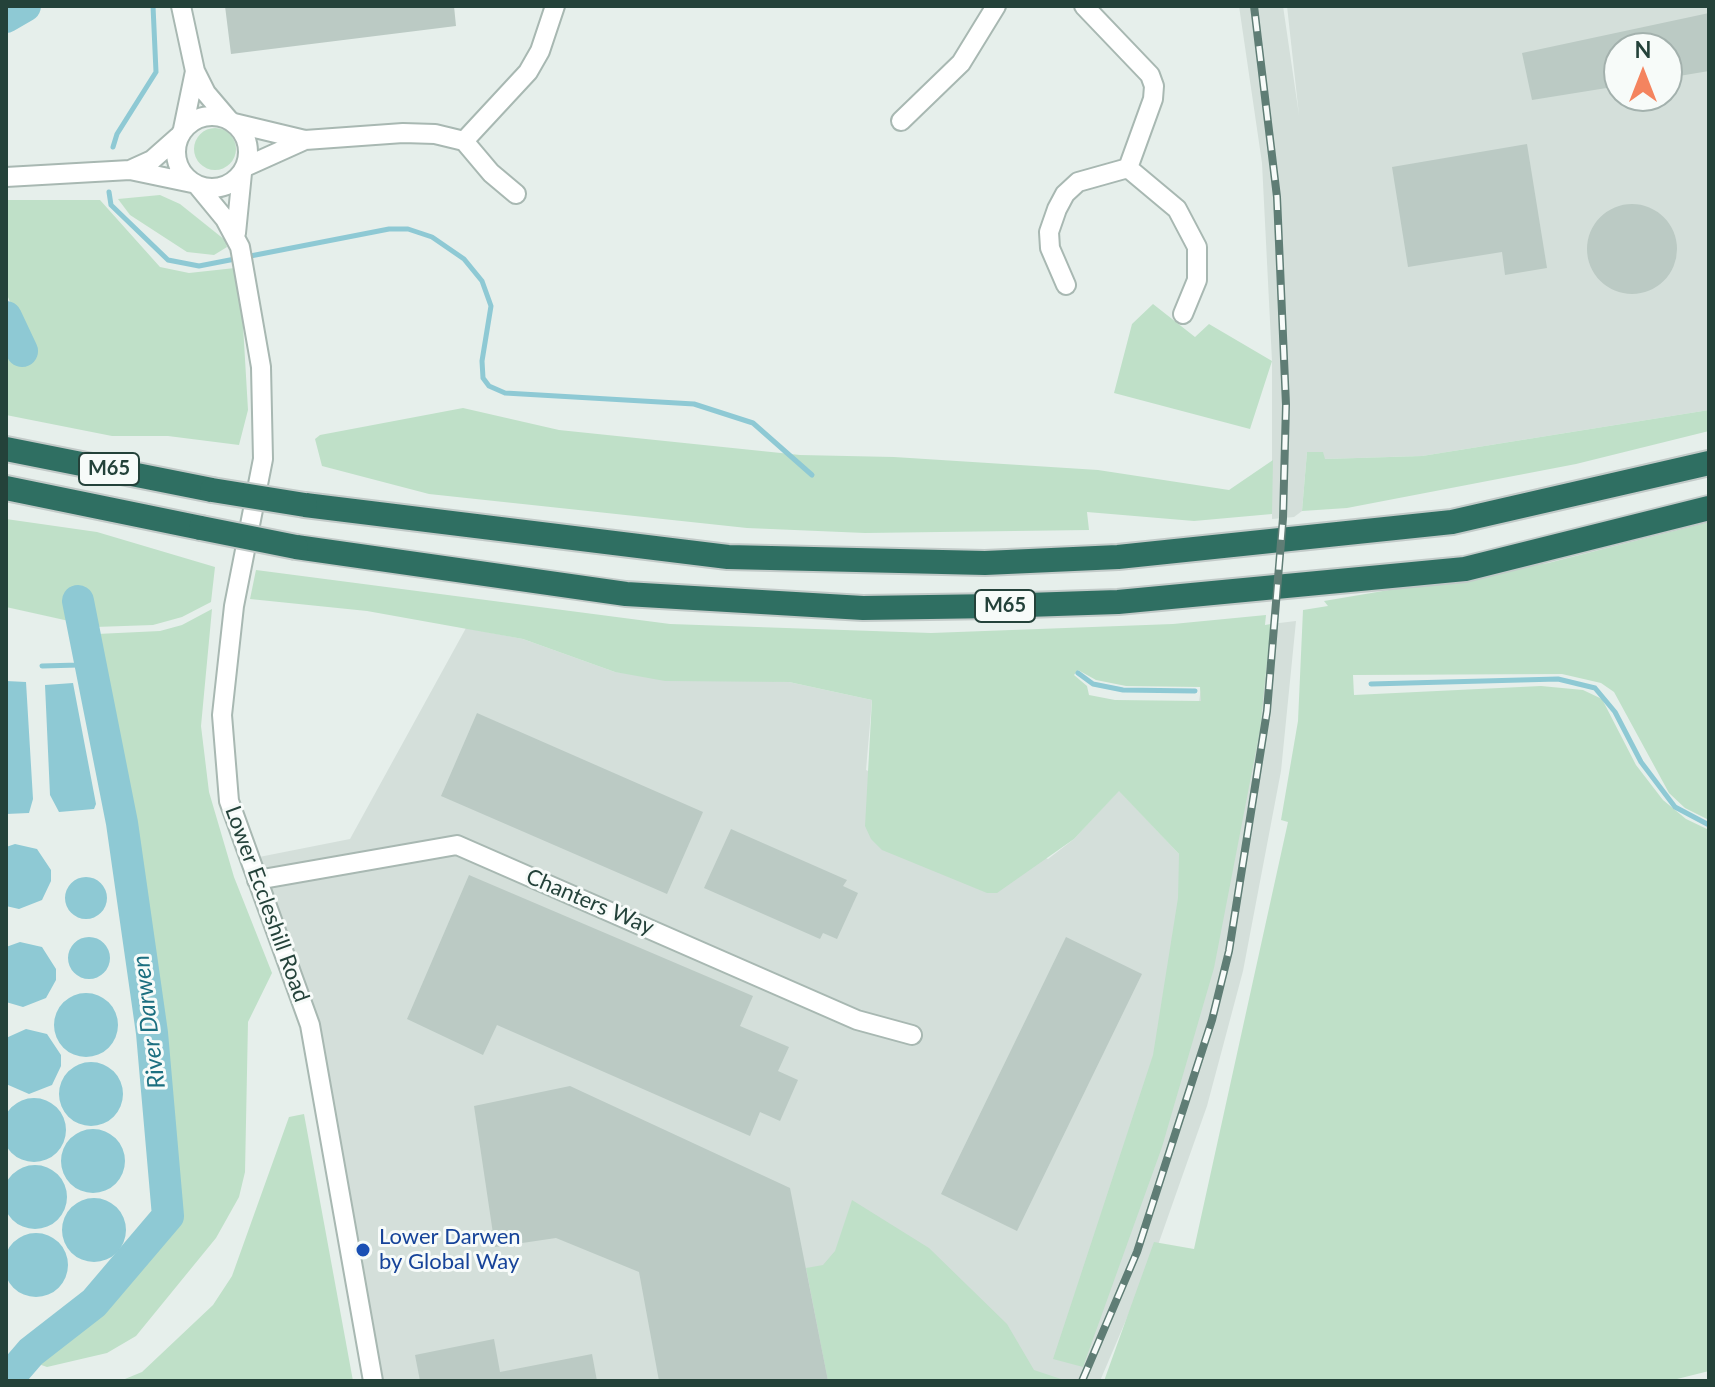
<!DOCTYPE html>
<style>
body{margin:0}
#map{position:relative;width:1715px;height:1387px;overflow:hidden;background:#e6efeb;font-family:Lato,sans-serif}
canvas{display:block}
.frame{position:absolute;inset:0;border:8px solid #24423a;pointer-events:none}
.north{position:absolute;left:1603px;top:32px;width:80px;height:80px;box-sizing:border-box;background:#f7fbf9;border:2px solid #a3b1ad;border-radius:50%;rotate:0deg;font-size:22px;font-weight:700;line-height:32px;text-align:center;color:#24423a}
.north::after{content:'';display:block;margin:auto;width:28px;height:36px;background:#f4845f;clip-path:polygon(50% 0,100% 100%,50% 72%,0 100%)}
</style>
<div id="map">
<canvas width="1715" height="1387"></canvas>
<div class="frame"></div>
<div class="north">N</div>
</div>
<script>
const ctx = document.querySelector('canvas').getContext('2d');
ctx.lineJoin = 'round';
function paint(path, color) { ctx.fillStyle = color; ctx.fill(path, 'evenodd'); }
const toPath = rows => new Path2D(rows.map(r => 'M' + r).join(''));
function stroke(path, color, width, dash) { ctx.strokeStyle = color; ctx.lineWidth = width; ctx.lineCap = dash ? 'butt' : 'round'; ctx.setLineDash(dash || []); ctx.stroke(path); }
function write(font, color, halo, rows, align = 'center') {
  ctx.font = font + ' Lato,sans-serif'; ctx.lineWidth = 6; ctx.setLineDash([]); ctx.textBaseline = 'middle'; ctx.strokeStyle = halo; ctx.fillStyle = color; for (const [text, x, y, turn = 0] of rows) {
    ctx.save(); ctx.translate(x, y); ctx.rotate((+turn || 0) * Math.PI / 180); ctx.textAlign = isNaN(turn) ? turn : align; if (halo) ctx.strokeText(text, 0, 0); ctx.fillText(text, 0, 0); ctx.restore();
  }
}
paint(toPath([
 [1239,6,1283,6,1299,115,1287,6,1709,6,1709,410,1422,456,1324,459,1307,452,1302,511,1294,517,1272,519,1272,361,1262,163],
 [1619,48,1667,48,1667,96,1619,96],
 [1296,621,1281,771,1243,971,1207,1106,1158,1245,1100,1381,373,1381,310,1025,249,859,350,839,466,628,523,639,615,672,789,682,872,700,866,770,1048,859,1074,839,1119,790,1179,854,1201,687,1266,677,1271,624]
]), '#d4dfda');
paint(toPath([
 '194 149a21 21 0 1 1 42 0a21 21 0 1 1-42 0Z',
 [160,195,180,204,225,240,227,247,214,255,187,252,130,215,118,199],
 [6,200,100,200,160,267,189,273,235,268,242,308,248,410,239,445,168,436,112,436,6,415,6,337,14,349,30,352,6,292],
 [1153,304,1195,337,1209,324,1272,361,1250,429,1114,393,1132,324],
 [463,408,559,430,800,455,894,457,1098,470,1229,490,1273,460,1272,514,1194,521,1087,512,1089,530,865,533,747,528,429,494,322,466,315,439,320,435],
 [1709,410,1709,431,1576,464,1347,508,1302,511,1307,452,1323,452,1325,459,1422,456],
 [6,519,97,532,215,567,211,602,182,617,153,625,95,627,88,603,71,600,78,623,6,607],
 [1709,522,1709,820,1685,808,1669,793,1614,692,1601,683,1562,674,1353,675,1354,695,1541,686,1583,690,1602,699,1636,765,1663,800,1686,819,1709,830,1709,1371,1669,1381,1104,1381,1154,1242,1194,1249,1288,822,1281,820,1298,721,1303,610,1328,606,1324,601,1548,563],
 [256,570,670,624,931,633,1173,624,1266,615,1265,625,1271,624,1260,730,1214,968,1162,1147,1083,1367,1053,1359,1153,1055,1178,898,1179,854,1119,791,1074,839,997,893,987,893,882,850,871,839,865,826,872,700,789,682,665,681,615,672,523,639,367,611,250,599],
 [1078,670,1096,680,1126,686,1200,687,1201,701,1115,700,1089,695,1087,686,1074,675],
 [212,609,201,726,209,792,234,877,272,973,248,1022,245,1172,239,1197,216,1238,136,1336,107,1353,47,1367,30,1361,98,1309,171,1228,178,1218,179,1208,164,1026,97,634,160,631,182,625],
 [304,1114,353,1381,120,1381,142,1372,213,1305,232,1276,289,1117],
 [852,1200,929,1248,1007,1324,1034,1370,1067,1381,828,1381,806,1268,823,1265,835,1251]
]), '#bfe0c8');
paint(toPath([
 [6,681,26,682,33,799,29,813,6,814],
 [73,683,96,804,94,809,59,812,50,795,45,685],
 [15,844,37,849,51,870,51,881,42,900,19,909,6,906,6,847],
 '65 898a21 21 0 1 1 42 0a21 21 0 1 1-42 0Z',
 '68 958a21 21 0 1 1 42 0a21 21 0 1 1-42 0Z',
 [20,942,42,947,56,969,56,980,46,998,23,1007,6,1002,6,947],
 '54 1025a32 32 0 1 1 64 0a32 32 0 1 1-64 0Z',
 [26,1029,47,1034,61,1055,61,1066,52,1085,29,1094,6,1084,6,1038],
 '59 1094a32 32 0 1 1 64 0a32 32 0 1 1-64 0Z',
 '2 1130a32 32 0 1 1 64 0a32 32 0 1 1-64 0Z',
 '61 1161a32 32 0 1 1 64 0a32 32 0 1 1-64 0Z',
 '3 1197a32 32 0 1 1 64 0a32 32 0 1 1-64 0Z',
 '62 1230a32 32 0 1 1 64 0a32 32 0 1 1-64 0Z',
 '4 1265a32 32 0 1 1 64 0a32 32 0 1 1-64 0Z'
]), '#8ec9d4');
stroke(toPath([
 [113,147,117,134,156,72,153,6],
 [109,192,111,205,168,260,199,266,389,229,408,229,432,237,464,259,482,281,491,306,482,361,483,378,489,386,505,393,694,404,753,423,812,475],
 [42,666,79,665,90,661],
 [1078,673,1093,684,1123,690,1195,691],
 [1371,684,1558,679,1595,688,1615,712,1641,762,1675,807,1709,825]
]), '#8ec9d4', 5);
stroke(toPath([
 [6,17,25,6],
 [6,317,22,351],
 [6,1381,31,1352,94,1303,168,1216,152,1033,122,823,78,601]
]), '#8ec9d4', 32);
paint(toPath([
 [225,6,454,6,456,26,231,54],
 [1709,13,1709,71,1667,78,1667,48,1619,48,1619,86,1532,100,1522,53],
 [1527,144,1547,268,1505,275,1502,252,1408,267,1392,167],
 '1587 249a45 45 0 1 1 90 0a45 45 0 1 1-90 0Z',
 [477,713,703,812,667,894,441,796],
 [731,829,847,880,843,886,858,893,837,939,823,933,820,939,704,888],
 [469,875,753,996,740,1026,789,1047,778,1071,798,1080,780,1121,760,1112,750,1136,497,1025,483,1055,407,1019],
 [1066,937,1142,974,1017,1231,941,1194],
 [570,1086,790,1188,828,1381,659,1381,639,1272,556,1238,495,1247,474,1106],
 [494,1339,500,1372,592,1354,597,1381,420,1381,415,1355]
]), '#bbcac4');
const minor = toPath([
 [181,6,195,71,206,93,229,120],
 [1084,6,1150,75,1154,86,1153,99,1128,168],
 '176 152a36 36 0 1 1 72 0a36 36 0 1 1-72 0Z',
 [901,121,961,63,996,6],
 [234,123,305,140],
 [183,129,195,71],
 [464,141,491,173,516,194],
 [245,167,305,140,403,133,435,134,464,141,528,72,540,51,555,6],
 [1128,168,1177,209,1197,247,1197,280,1183,314],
 [130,170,152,160,178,137],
 [6,177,130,170,192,183],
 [197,185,225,219,240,247,261,367,263,459,234,606,222,715,229,801,310,1025,373,1381],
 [236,233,242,173],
 [1066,285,1050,248,1049,232,1057,209,1065,194,1078,182,1128,168],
 [257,880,457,845,857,1020,912,1035]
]);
const highway = toPath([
 [6,449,212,490],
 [6,488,201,528],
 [305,505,728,557,985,563,1118,557,1452,522,1709,463],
 [296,547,626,594,863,608,996,606,1118,602,1465,569,1709,508]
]);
stroke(minor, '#a8b8b2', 22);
stroke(highway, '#c2cac8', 28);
stroke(minor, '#fff', 18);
stroke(highway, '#2f6f62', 24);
const rail = toPath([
 [1082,1381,1137,1252,1212,1020,1229,951,1267,711,1283,518,1286,405,1277,197,1254,6]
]);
stroke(rail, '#5f7d75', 8);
stroke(rail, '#f7fbf9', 5, [15]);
const highwayBridge = toPath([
 [212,490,305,505],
 [201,528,296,547]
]);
stroke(highwayBridge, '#c2cac8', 28, []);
stroke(highwayBridge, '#2f6f62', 24);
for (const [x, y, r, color] of [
 [363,1250,8,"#1a4fb4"]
]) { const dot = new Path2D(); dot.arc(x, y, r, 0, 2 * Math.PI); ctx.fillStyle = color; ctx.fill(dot); stroke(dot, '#f7fbf9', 3); }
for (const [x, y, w] of [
 [109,469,60],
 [1005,606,60]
]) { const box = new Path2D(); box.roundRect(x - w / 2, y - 16, w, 32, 6); ctx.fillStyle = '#f7fbf9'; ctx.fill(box); stroke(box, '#24423a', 2); }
write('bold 20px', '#24423a', null, [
 ["M65",109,469],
 ["M65",1005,606]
]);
write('22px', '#24423a', '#f7fbf9', [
 ["Chanters Way",590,902,23],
 ["Lower Eccleshill Road",267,904,70]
]);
write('22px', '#164399', '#f7fbf9', [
 ["Lower Darwen",379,1237],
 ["by Global Way",379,1262]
], 'left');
write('italic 24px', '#1c6f80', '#f7fbf9', [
 ["River Darwen",149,1022,-97]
]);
</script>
